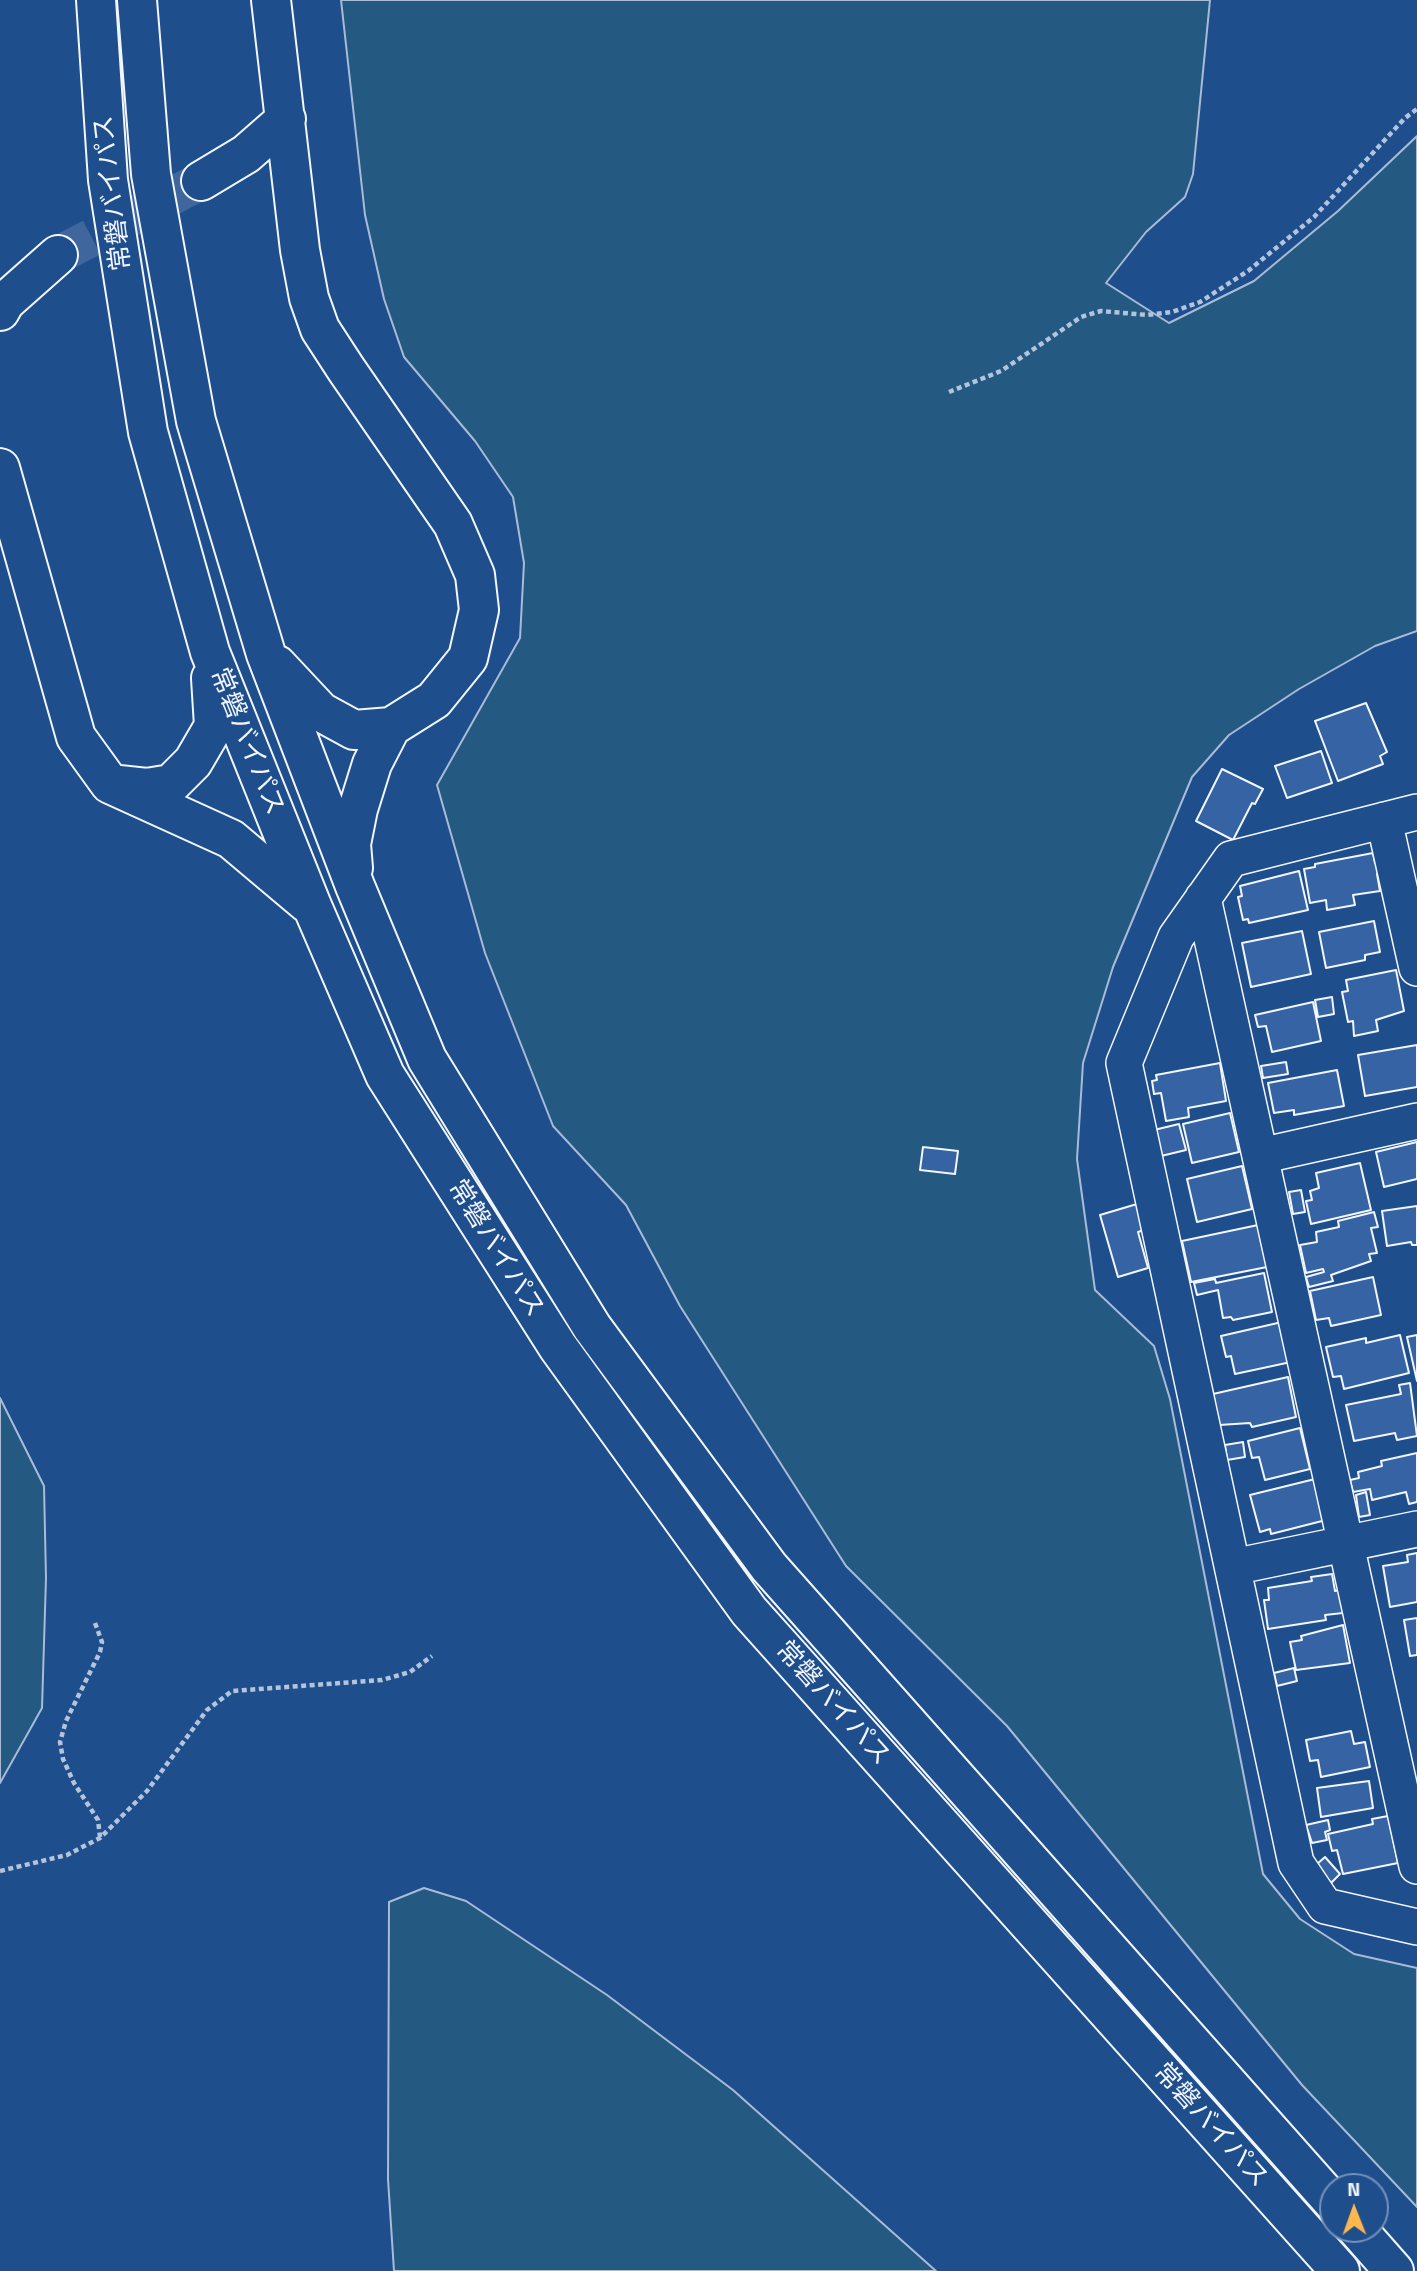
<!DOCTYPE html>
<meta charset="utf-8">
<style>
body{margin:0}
#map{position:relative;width:1417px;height:2271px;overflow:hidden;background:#1f4e8c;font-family:"Titillium Web",sans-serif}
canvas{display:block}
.north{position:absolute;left:1319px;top:2173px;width:70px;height:70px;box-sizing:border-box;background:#1f4e8c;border:2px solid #7391ba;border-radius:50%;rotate:359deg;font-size:19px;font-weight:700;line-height:28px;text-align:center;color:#f2f6ff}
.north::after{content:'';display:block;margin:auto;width:24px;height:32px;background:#ffb74d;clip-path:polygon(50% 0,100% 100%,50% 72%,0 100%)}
</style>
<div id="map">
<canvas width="1417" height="2271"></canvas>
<div class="north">N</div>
</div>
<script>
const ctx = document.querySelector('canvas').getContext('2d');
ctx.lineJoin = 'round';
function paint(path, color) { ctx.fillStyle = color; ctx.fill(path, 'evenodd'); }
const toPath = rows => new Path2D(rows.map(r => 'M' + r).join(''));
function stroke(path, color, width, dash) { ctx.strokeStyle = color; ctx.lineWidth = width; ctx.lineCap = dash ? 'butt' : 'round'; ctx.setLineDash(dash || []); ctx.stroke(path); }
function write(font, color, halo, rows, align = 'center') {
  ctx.font = font + ' "Titillium Web","Noto Sans JP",sans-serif'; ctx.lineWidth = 5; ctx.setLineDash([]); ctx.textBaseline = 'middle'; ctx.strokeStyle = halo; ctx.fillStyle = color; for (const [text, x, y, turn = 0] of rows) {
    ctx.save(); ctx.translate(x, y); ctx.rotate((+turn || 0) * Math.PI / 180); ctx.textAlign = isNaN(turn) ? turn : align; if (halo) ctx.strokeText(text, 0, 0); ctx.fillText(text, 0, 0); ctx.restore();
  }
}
const green = toPath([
 [341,0,1210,0,1193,174,1185,197,1146,232,1106,283,1169,323,1254,281,1338,211,1417,136,1417,631,1375,646,1299,689,1229,735,1192,777,1113,967,1083,1063,1077,1159,1095,1290,1154,1346,1170,1399,1263,1874,1300,1919,1354,1954,1417,1968,1417,2207,1302,2085,1007,1726,846,1566,680,1306,626,1205,553,1126,485,953,437,785,520,638,524,563,513,497,475,441,404,357,384,299,365,215,341,0],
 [0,1398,44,1486,46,1578,42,1708,0,1783,0,1398],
 [424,1888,466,1901,607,1995,733,2090,936,2271,394,2271,388,2179,389,1902,424,1888]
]);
paint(green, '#245a82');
stroke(green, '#a8bbd7', 2);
const building = toPath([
 [1366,703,1387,752,1380,756,1383,764,1338,781,1315,721,1366,703],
 [1321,751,1332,783,1287,798,1275,766,1321,751],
 [1222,769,1263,789,1255,804,1252,803,1233,840,1196,821,1222,769],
 [1373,853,1375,863,1381,861,1383,874,1377,874,1380,891,1353,895,1355,905,1327,910,1326,900,1310,903,1304,869,1315,867,1315,864,1373,853],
 [1299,871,1308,910,1249,923,1248,919,1243,920,1238,897,1242,896,1240,886,1299,871],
 [1374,921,1380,952,1365,955,1365,960,1326,968,1319,932,1374,921],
 [1302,931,1311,974,1251,987,1242,943,1302,931],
 [1396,970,1404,1011,1376,1020,1378,1031,1354,1036,1353,1021,1348,1022,1342,992,1348,991,1346,980,1396,970],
 [1332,997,1334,1014,1318,1017,1315,1000,1332,997],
 [1313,1002,1321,1041,1272,1052,1266,1026,1258,1027,1255,1015,1313,1002],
 [1417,1045,1417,1087,1365,1096,1358,1055,1417,1045],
 [1286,1062,1288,1074,1263,1078,1261,1066,1286,1062],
 [1220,1063,1226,1101,1188,1108,1189,1117,1166,1121,1161,1093,1154,1094,1152,1081,1157,1080,1156,1075,1220,1063],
 [1337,1070,1344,1106,1294,1115,1294,1110,1274,1113,1268,1083,1337,1070],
 [1230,1113,1239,1152,1192,1163,1183,1124,1230,1113],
 [1179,1124,1186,1150,1161,1156,1154,1130,1179,1124],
 [1417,1142,1417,1179,1384,1187,1376,1152,1417,1142],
 [923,1147,958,1151,955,1174,920,1170,923,1147],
 [1360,1163,1371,1210,1311,1224,1306,1201,1312,1200,1310,1191,1319,1188,1316,1173,1360,1163],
 [1242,1166,1252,1209,1197,1222,1187,1179,1242,1166],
 [1301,1190,1305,1212,1293,1214,1289,1192,1301,1190],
 [1137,1204,1144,1230,1138,1232,1148,1268,1118,1277,1100,1215,1137,1204],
 [1417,1206,1417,1245,1412,1245,1411,1242,1387,1246,1382,1211,1417,1206],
 [1374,1212,1378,1227,1371,1228,1377,1253,1369,1254,1371,1261,1331,1275,1333,1281,1309,1287,1306,1277,1324,1272,1323,1269,1306,1273,1300,1245,1317,1242,1316,1232,1339,1227,1338,1221,1374,1212],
 [1258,1225,1267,1267,1191,1282,1182,1241,1258,1225],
 [1264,1273,1272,1312,1233,1320,1231,1317,1223,1318,1218,1290,1197,1295,1194,1283,1215,1279,1216,1283,1264,1273],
 [1373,1277,1381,1315,1331,1326,1329,1318,1316,1320,1310,1291,1373,1277],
 [1282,1322,1291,1362,1235,1374,1231,1356,1226,1357,1221,1336,1282,1322],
 [1400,1335,1409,1373,1344,1389,1341,1376,1333,1377,1326,1347,1366,1338,1366,1343,1400,1335],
 [1417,1335,1417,1381,1407,1337,1417,1335],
 [1288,1377,1296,1417,1252,1427,1250,1423,1219,1425,1213,1394,1288,1377],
 [1410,1383,1417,1436,1397,1440,1395,1433,1354,1441,1346,1405,1401,1394,1399,1385,1410,1383],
 [1300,1428,1310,1469,1265,1480,1259,1457,1252,1458,1248,1441,1300,1428],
 [1243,1442,1245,1457,1227,1460,1225,1445,1243,1442],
 [1417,1453,1417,1502,1409,1504,1406,1492,1372,1500,1370,1489,1353,1492,1350,1480,1359,1478,1358,1472,1382,1466,1381,1461,1417,1453],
 [1315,1479,1326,1520,1271,1534,1270,1529,1260,1532,1250,1495,1315,1479],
 [1366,1492,1370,1515,1359,1517,1356,1495,1366,1492],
 [1417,1553,1417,1602,1390,1607,1383,1566,1408,1562,1407,1555,1417,1553],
 [1332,1574,1335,1591,1340,1590,1343,1613,1325,1615,1326,1620,1268,1629,1264,1600,1269,1600,1268,1588,1312,1581,1311,1577,1332,1574],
 [1417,1618,1417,1655,1410,1656,1404,1620,1417,1618],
 [1343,1625,1350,1663,1296,1670,1290,1642,1302,1640,1301,1636,1343,1625],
 [1294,1668,1297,1681,1277,1686,1274,1673,1294,1668],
 [1351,1731,1354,1744,1365,1742,1370,1767,1321,1777,1318,1760,1310,1761,1306,1740,1351,1731],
 [1369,1781,1373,1808,1321,1817,1317,1788,1369,1781],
 [1388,1816,1398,1863,1343,1874,1337,1850,1332,1851,1328,1834,1373,1824,1372,1819,1388,1816],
 [1328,1820,1330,1830,1325,1832,1327,1840,1312,1843,1306,1825,1328,1820],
 [1325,1857,1340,1874,1331,1883,1316,1865,1325,1857]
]);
paint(building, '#3563a3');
stroke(building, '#f2f6ff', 2);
stroke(toPath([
 [58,255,201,181]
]), '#3f679d', 38, [38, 19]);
const minor = toPath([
 [1417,812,1231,859,1176,937,1124,1063,1296,1863,1325,1906,1417,1927],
 [1384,820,1417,968],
 [1203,898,1417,1866],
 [1260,1156,1417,1121],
 [1233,1567,1417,1529]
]);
const highway = toPath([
 [96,0,108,180,148,432,210,652,312,906,385,1075,558,1347,749,1611,1340,2271],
 [137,0,151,174,196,421,266,654,355,886,427,1059,592,1327,769,1567,1333,2202],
 [271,0,300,250,309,298,320,329,346,369,453,524,475,575,479,610,468,658,434,700,391,727,354,730,321,712,277,665],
 [201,181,246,154,286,119],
 [0,311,5,302,58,255],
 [0,468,76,737,110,784,231,839,307,903],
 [119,785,147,788,171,784,193,762,214,726,211,678],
 [353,868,351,844,358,809,372,764,391,727],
 [1357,2229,1394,2271]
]);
stroke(minor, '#f2f6ff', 38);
stroke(highway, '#f2f6ff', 42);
stroke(toPath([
 [949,392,1001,371,1081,317,1101,311,1147,315,1172,312,1200,302,1248,271,1314,217,1405,118,1417,109],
 [95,1623,102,1642,100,1652,66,1721,60,1742,63,1759,74,1783,98,1820,100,1837],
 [0,1871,67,1855,100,1838,147,1791,207,1710,232,1691,382,1680,410,1672,432,1656]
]), '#b3c4dc', 4.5, [5, 3.5]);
stroke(minor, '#1f4e8c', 35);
stroke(highway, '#1f4e8c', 38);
write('26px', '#f2f6ff', '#1f4e8c', [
 ["常磐バイパス",114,193,-97],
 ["常磐バイパス",246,742,68],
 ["常磐バイパス",495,1249,58],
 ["常磐バイパス",832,1704,48],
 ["常磐バイパス",1210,2126,48]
]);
</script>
